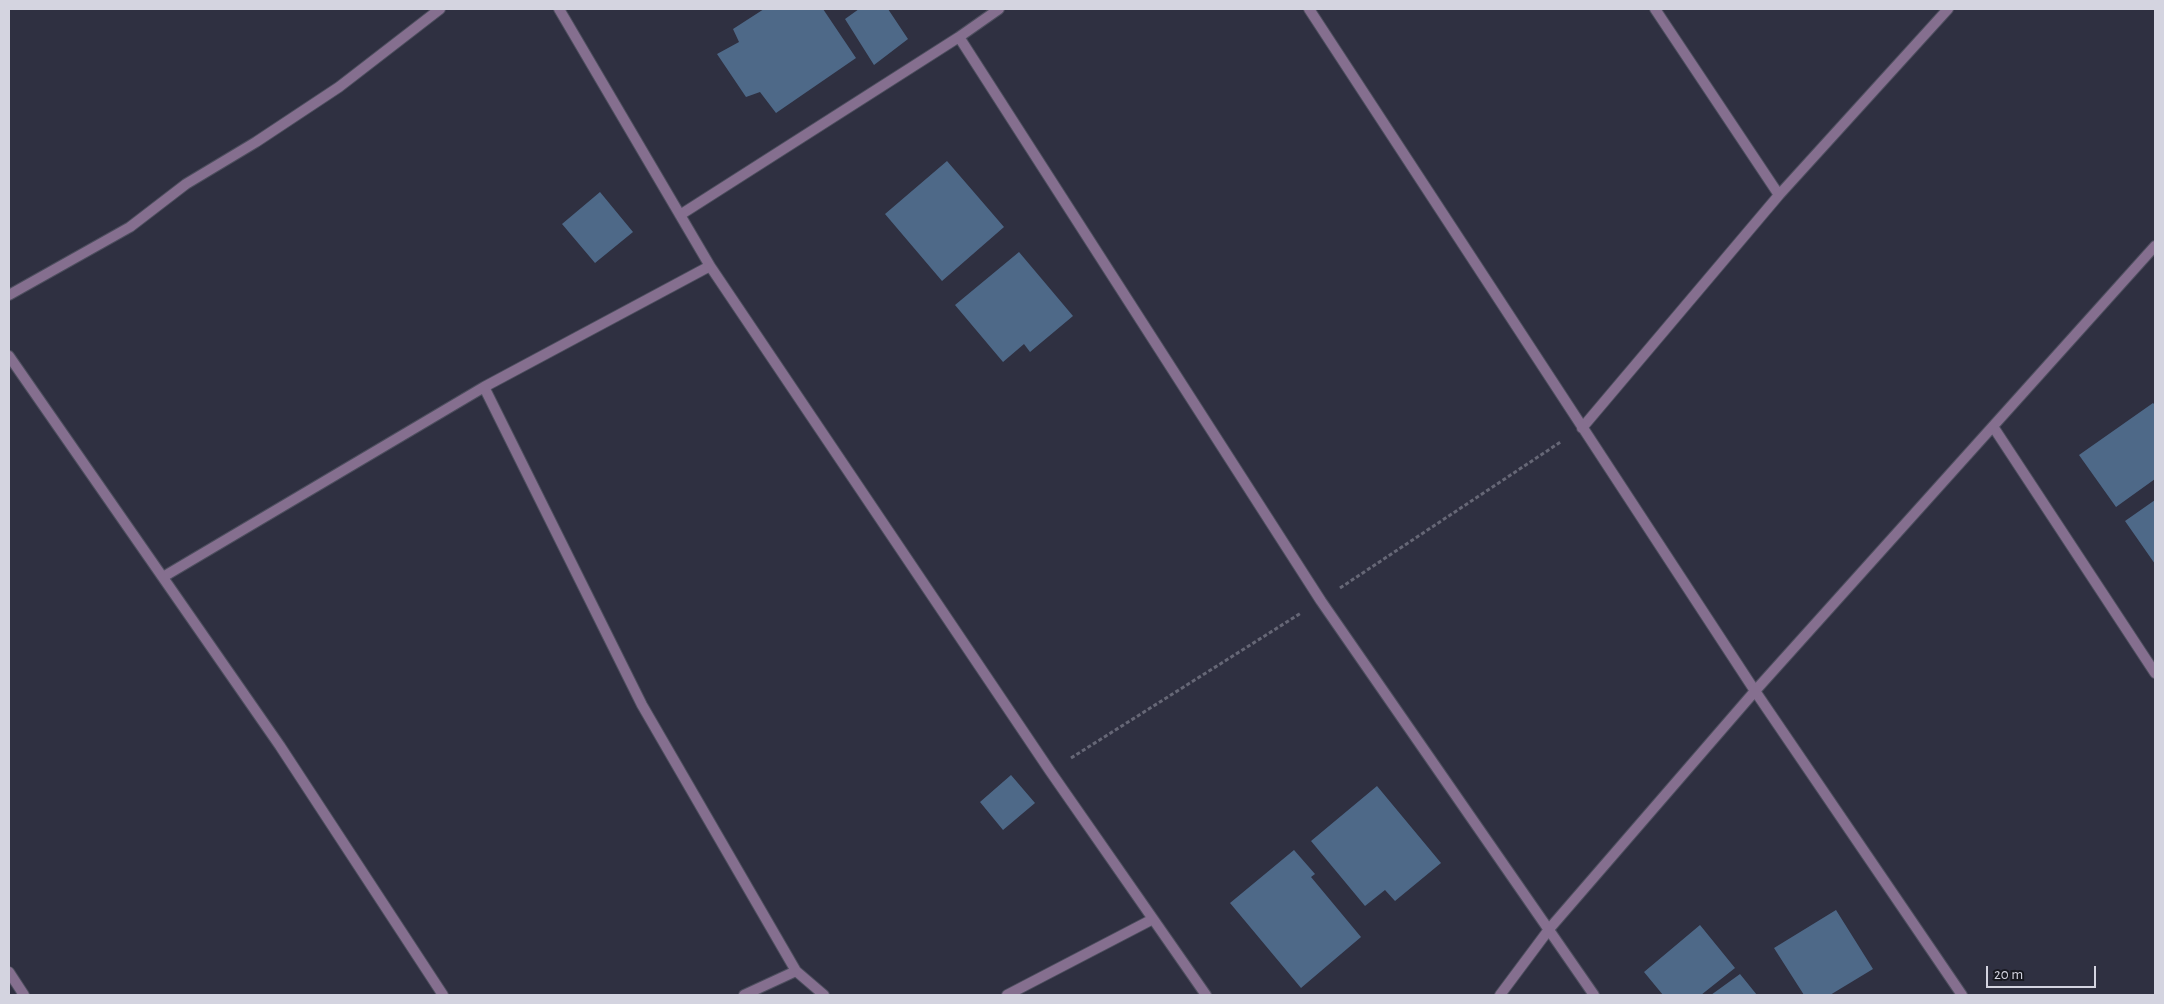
<!DOCTYPE html>
<style>
body{margin:0}
#map{position:relative;width:2164px;height:1004px;overflow:hidden;background:#2f3041;font-family:"Alegreya Sans",sans-serif}
canvas{display:block}
.frame{position:absolute;inset:0;border:10px solid #d4d4e0;pointer-events:none}
.scale{position:absolute;left:1986px;top:966px;width:110px;height:22px;box-sizing:border-box;border:2px solid #d4d4e0;border-top:0;padding-left:6px;font-size:15px;line-height:18px;white-space:nowrap;color:#d4d4e0;-webkit-text-stroke:4px #181921;paint-order:stroke}
</style>
<div id="map">
<canvas width="2164" height="1004"></canvas>
<div class="frame"></div>
<div class="scale">20 m</div>
</div>
<script>
const ctx = document.querySelector('canvas').getContext('2d');
ctx.lineJoin = 'round';
function paint(path, color) { ctx.fillStyle = color; ctx.fill(path, 'evenodd'); }
const toPath = rows => new Path2D(rows.map(r => 'M' + r).join(''));
function stroke(path, color, width, dash) { ctx.strokeStyle = color; ctx.lineWidth = width; ctx.lineCap = dash ? 'butt' : 'round'; ctx.setLineDash(dash || []); ctx.stroke(path); }
paint(toPath([
 [764,9,823,9,856,58,776,113,760,92,746,97,717,54,739,42,733,29],
 [859,9,888,9,908,39,874,65,845,19],
 [947,161,1004,227,942,281,885,214],
 [600,192,633,232,595,263,562,224],
 [1019,252,1073,316,1030,352,1024,344,1003,362,955,305],
 [2153,403,2155,405,2155,479,2116,507,2079,455],
 [2155,500,2155,564,2125,521],
 [1011,775,1035,803,1003,830,980,802],
 [1377,786,1441,863,1395,901,1385,890,1365,906,1311,841],
 [1294,850,1315,874,1311,877,1361,937,1301,988,1230,903],
 [1836,910,1873,969,1830,995,1804,995,1774,948],
 [1700,925,1735,968,1701,995,1663,995,1644,972],
 [1740,974,1757,995,1711,995]
]), '#4e6988');
const street = toPath([
 [559,9,710,266,1050,771,1206,995],
 [1309,9,1755,691,1962,995],
 [1655,9,1779,195],
 [959,37,1321,601,1594,995],
 [680,215,959,37,999,9],
 [9,295,130,227,186,184,256,142,339,87,440,9],
 [9,356,280,746,443,995],
 [484,387,642,705,796,971,824,995],
 [1582,428,1779,195,1948,9],
 [1994,428,2155,673],
 [163,577,484,387,710,266],
 [9,972,24,995],
 [744,995,796,971],
 [1007,995,1153,919],
 [1500,995,1550,928,1755,691,2155,246]
]);
stroke(street, '#4d4e5e', 12);
stroke(toPath([
 [1340,588,1562,441],
 [1071,758,1301,613]
]), '#666776', 3, [4, 2.5]);
stroke(street, '#856f8f', 10);
</script>
